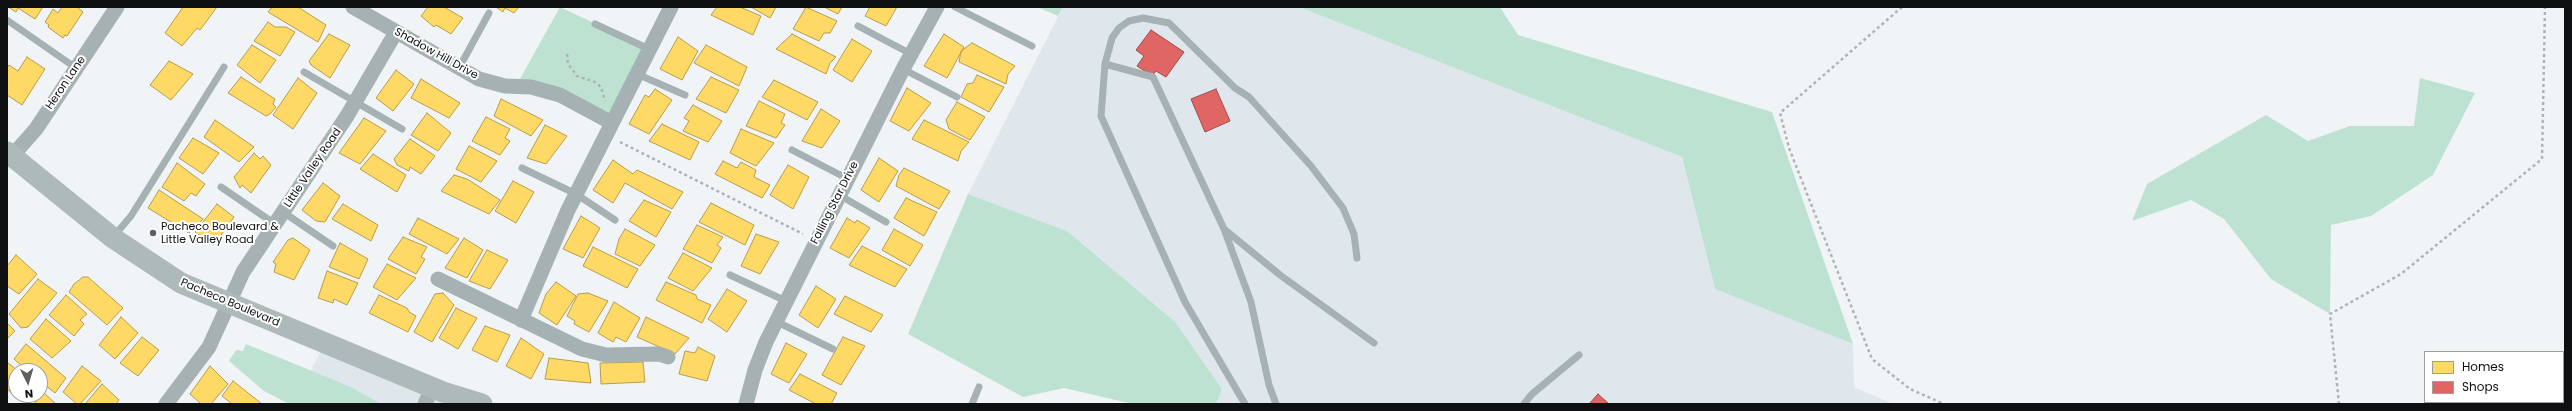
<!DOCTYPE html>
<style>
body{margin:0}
#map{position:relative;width:2572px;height:411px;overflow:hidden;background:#f1f4f6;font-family:Poppins,sans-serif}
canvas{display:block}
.frame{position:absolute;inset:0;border:8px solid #0d0f10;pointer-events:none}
.legend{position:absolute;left:2424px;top:351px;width:140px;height:52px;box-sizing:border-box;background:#fff;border:1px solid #9e9f9f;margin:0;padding:5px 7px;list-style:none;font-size:12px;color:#0d0f10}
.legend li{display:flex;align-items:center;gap:8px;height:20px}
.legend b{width:20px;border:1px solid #9e9f9f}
.north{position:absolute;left:8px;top:363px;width:40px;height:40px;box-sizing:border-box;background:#fff;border:1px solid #9e9f9f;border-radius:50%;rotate:175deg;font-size:11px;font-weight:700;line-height:16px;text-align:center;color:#0d0f10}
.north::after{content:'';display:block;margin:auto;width:14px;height:18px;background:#5d5f60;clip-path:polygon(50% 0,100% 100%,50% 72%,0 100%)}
</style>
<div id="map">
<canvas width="2572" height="411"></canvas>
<div class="frame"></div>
<ul class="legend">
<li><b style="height:11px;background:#ffd966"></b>Homes</li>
<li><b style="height:11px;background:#e06666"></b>Shops</li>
</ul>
<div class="north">N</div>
</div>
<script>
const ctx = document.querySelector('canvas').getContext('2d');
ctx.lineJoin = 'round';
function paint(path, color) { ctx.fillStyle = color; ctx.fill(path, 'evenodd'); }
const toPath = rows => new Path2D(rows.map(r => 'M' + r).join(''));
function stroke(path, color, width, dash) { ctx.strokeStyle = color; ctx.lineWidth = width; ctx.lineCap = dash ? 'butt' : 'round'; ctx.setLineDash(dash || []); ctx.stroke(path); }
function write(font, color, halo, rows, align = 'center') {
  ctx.font = font + ' Poppins,sans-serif'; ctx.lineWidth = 4; ctx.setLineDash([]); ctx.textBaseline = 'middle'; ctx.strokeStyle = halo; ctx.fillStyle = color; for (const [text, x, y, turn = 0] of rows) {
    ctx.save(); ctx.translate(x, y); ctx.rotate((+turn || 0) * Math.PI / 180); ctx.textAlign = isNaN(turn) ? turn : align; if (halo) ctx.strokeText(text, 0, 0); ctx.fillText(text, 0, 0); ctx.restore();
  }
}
paint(toPath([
 [1063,7,1299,7,1682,157,1715,289,1853,344,1854,387,1893,404,1216,404,1222,389,1067,231,968,194],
 [325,344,482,404,292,404]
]), '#dfe7ed');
paint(toPath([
 [560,7,649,49,612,123,516,86],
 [1037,7,1063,7,1058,16],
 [1299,7,1500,7,1518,35,1772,112,1853,344,1715,289,1682,157],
 [2420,78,2475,93,2433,175,2371,216,2331,225,2330,314,2271,279,2224,219,2191,200,2132,221,2147,184,2266,115,2308,141,2350,126,2414,126],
 [968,194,1067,231,1175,322,1222,389,1216,404,1133,404,1064,388,1023,397,908,334],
 [246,344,351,387,381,404,289,404,264,391,229,361,236,350,243,351]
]), '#bde2d2');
const homes = toPath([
 [8,7,43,7,35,19,18,8,16,12,8,7],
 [62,7,77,7,83,12,67,36,65,35,63,38,48,27,49,25,45,22,53,9,58,13,62,7],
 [183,7,217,7,200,30,197,28,182,46,165,33,183,7],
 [272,7,298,7,326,25,318,42,268,12,272,7],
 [428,7,444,7,463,18,451,34,436,25,434,27,421,16,428,7],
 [496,7,519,7,514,13,505,8,503,12,496,7],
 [717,7,740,7,761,16,753,35,711,15,717,7],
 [751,7,776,7,770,18,751,7],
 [806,7,837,21,830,33,824,33,819,41,793,29,806,7],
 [824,7,842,7,838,14,824,7],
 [870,7,897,7,886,26,865,16,870,7],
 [268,22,275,27,286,27,295,32,280,56,254,41,268,22],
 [329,34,350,45,330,78,311,65,309,61,329,34],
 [792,34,836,57,830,63,826,74,776,49,792,34],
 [944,34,964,47,947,78,924,66,944,34],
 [678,37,698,51,682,80,660,69,678,37],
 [852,39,872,51,852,82,833,70,852,39],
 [972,43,1015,66,1008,74,1006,84,959,62,961,51,972,43],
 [252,45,276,60,260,83,237,65,252,45],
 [706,45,747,67,739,86,694,63,706,45],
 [27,57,45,69,22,105,7,95,7,68,9,65,18,71,27,57],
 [169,61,193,74,171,100,150,85,169,61],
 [396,70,414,84,393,111,376,98,396,70],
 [977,75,1004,87,989,112,961,97,967,84,973,83,977,75],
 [241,77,275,99,273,104,276,107,270,114,266,116,228,93,241,77],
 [711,77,739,90,726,113,696,99,711,77],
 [298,78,317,93,293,129,273,115,298,78],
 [421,79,460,103,449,118,411,98,421,79],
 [774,80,818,102,807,120,762,97,774,80],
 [907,88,931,103,909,131,890,121,907,88],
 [655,89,672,100,649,134,629,124,645,95,649,97,655,89],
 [501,99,543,120,531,136,494,116,501,99],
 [759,101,785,114,781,123,785,125,776,138,746,126,759,101],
 [957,102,985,117,970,140,949,129,946,120,957,102],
 [693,105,722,121,708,142,683,131,689,121,684,118,693,105],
 [821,109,840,121,822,148,802,141,821,109],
 [427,113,451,133,438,151,411,135,427,113],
 [486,117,510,129,505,138,510,141,500,155,472,141,486,117],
 [364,118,386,131,360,164,339,153,364,118],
 [215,120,254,147,239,162,204,137,215,120],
 [924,120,969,142,961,151,958,161,912,139,924,120],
 [662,124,699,142,690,160,649,141,662,124],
 [545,125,567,136,546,164,527,158,545,125],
 [741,129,774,143,756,166,730,153,741,129],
 [193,138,219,153,203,174,179,158,193,138],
 [410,139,435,156,421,174,410,167,409,171,397,165,394,159,410,139],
 [469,146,497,161,481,182,456,169,469,146],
 [254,153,260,159,263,156,271,165,251,193,242,185,240,188,234,177,254,153],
 [373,154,406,175,397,192,360,169,373,154],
 [879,158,898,171,879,202,861,190,879,158],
 [613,160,633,174,637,170,683,192,672,209,625,183,613,203,593,190,613,160],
 [723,161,737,168,741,162,756,170,754,177,770,185,762,198,715,174,723,161],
 [177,163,205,184,196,196,191,193,184,201,162,187,177,163],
 [788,165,809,177,793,209,770,195,788,165],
 [904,168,950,191,939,209,896,186,899,175,904,168],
 [454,175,467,179,500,200,489,214,441,191,454,175],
 [513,181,534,192,516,223,495,211,513,181],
 [323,183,340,196,325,222,316,221,302,210,323,183],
 [159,190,203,219,189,233,148,208,159,190],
 [906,198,937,212,924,236,894,218,906,198],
 [644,200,671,212,656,237,629,221,644,200],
 [711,203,754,225,745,245,699,222,711,203],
 [217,204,234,217,214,245,195,232,217,204],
 [343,204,378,225,371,241,332,219,343,204],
 [581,216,600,228,583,258,563,249,581,216],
 [418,218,459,239,447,254,409,234,418,218],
 [847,218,855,223,857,220,870,228,849,258,830,248,847,218],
 [697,225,723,237,717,245,721,248,712,263,683,249,697,225],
 [625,229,655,245,640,266,615,254,619,239,625,229],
 [894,229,923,245,910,266,882,250,894,229],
 [756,234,779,242,760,274,741,266,756,234],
 [403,237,427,247,421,257,425,259,416,274,388,259,403,237],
 [293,238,310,250,294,280,274,272,276,264,273,262,288,240,293,238],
 [464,238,483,250,467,278,445,268,464,238],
 [340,243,368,259,359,279,329,267,340,243],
 [862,246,907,269,895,287,849,265,862,246],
 [593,247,638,269,627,288,583,266,593,247],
 [487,250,508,260,490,289,469,281,487,250],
 [683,253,712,268,693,291,668,278,683,253],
 [16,255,37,274,19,294,7,286,7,266,16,255],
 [387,264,416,278,397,300,373,287,387,264],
 [327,271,358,283,347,305,334,299,333,303,318,298,327,271],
 [83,277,88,277,123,308,107,325,69,292,74,284,83,277],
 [38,279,57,293,28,327,21,328,9,314,38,279],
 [556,282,576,296,557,325,539,313,546,294,556,282],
 [666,282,696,295,697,299,711,305,702,323,656,300,666,282],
 [816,286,836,299,818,328,799,315,816,286],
 [727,289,747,301,727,332,708,319,727,289],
 [443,293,454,305,432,342,414,332,435,294,443,293],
 [588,293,608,301,589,332,574,324,575,321,567,316,578,294,588,293],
 [66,295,87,314,80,320,84,324,74,336,49,315,66,295],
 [379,295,407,308,409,312,416,316,408,332,369,313,379,295],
 [845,296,883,315,871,332,834,314,845,296],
 [614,302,640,318,626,342,616,337,613,342,598,333,614,302],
 [456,308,477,318,458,349,439,338,456,308],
 [121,317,138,333,115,359,99,345,121,317],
 [646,317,689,338,675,354,637,337,646,317],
 [46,319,71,341,52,358,30,339,46,319],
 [7,323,15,331,7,339,7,323],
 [485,326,510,335,497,362,472,350,485,326],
 [142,337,159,350,138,376,120,363,142,337],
 [843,337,865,346,841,385,822,375,843,337],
 [521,338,544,354,531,379,506,366,521,338],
 [786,343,807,354,789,383,771,374,786,343],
 [26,344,66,378,55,393,40,381,40,371,28,371,14,359,26,344],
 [698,347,715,356,707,381,679,374,685,351,695,353,698,347],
 [549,358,588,363,591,383,545,379,549,358],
 [7,362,18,371,16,371,16,395,25,395,19,400,7,389,7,362],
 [643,362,645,382,601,384,600,363,643,362],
 [82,366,101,381,80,404,77,404,63,392,82,366],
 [210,366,228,384,211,404,201,404,190,394,210,366],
 [800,374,837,393,831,404,816,404,789,390,800,374],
 [233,381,262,404,232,404,222,396,233,381],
 [102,384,119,400,116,404,85,404,102,384],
 [43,392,56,404,34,404,43,392]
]);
paint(homes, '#ffd966');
stroke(homes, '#b69c4c', 1);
const shops = toPath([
 [1151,30,1184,52,1166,77,1156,71,1152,76,1137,66,1144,56,1136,50,1151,30],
 [1216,89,1230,121,1205,132,1191,99,1216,89],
 [1598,394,1609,404,1589,404,1598,394]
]);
paint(shops, '#e06666');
stroke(shops, '#a14c4c', 1);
stroke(toPath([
 [1902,7,1780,113,1789,148,1872,359,1910,389,1944,404],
 [567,54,568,64,577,76,595,82,601,87,605,101],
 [620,142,803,234],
 [2339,404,2330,314,2401,274,2542,159,2545,7]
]), '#aeb4b5', 2.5, [3, 3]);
stroke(toPath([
 [955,7,1032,46],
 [7,20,76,68],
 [595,24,649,49],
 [858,26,911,54],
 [1105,64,1112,38,1119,28,1129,21,1143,18,1169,23,1235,88,1249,97,1311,166,1343,208,1354,234,1357,258],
 [459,68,489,13],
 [903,69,957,97],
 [304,72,402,129],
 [637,74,685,95],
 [792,150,848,179],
 [522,168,576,194,615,220],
 [221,187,275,224],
 [839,195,886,222],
 [283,212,333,246],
 [1224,229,1251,302,1269,385,1276,404],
 [114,236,131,216,224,67],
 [730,275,786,301],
 [775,321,833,349],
 [972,404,979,387],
 [1245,404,1185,302,1101,116,1105,64,1153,77,1224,229,1280,275,1374,343],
 [1524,404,1532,394,1579,355]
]), '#a5b1b2', 7);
stroke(toPath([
 [353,7,479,79,505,86,531,87,560,95,612,123],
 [12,156,36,129,117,7],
 [438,279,582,349,606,355,659,354,668,357],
 [521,320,568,210,671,7],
 [166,404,209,347,243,272,347,116,396,32],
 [425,404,432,387],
 [746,404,755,370,766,342,903,69,937,7]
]), '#a5b1b2', 15);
stroke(toPath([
 [7,152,113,238,181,283,443,392,482,404]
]), '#aeb9ba', 21);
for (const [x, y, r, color] of [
 [153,233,4,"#5d5f60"]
]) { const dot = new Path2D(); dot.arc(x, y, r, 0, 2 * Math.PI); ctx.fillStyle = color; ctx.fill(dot); stroke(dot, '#fff', 1.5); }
write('11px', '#0d0f10', '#fff', [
 ["Shadow Hill Drive",436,54,29],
 ["Heron Lane",66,83,-56],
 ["Little Valley Road",313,168,-56],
 ["Falling Star Drive",835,203,-63],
 ["Pacheco Boulevard",230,303,23]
]);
write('11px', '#0d0f10', '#fff', [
 ["Pacheco Boulevard &",161,227],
 ["Little Valley Road",161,240]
], 'left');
</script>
